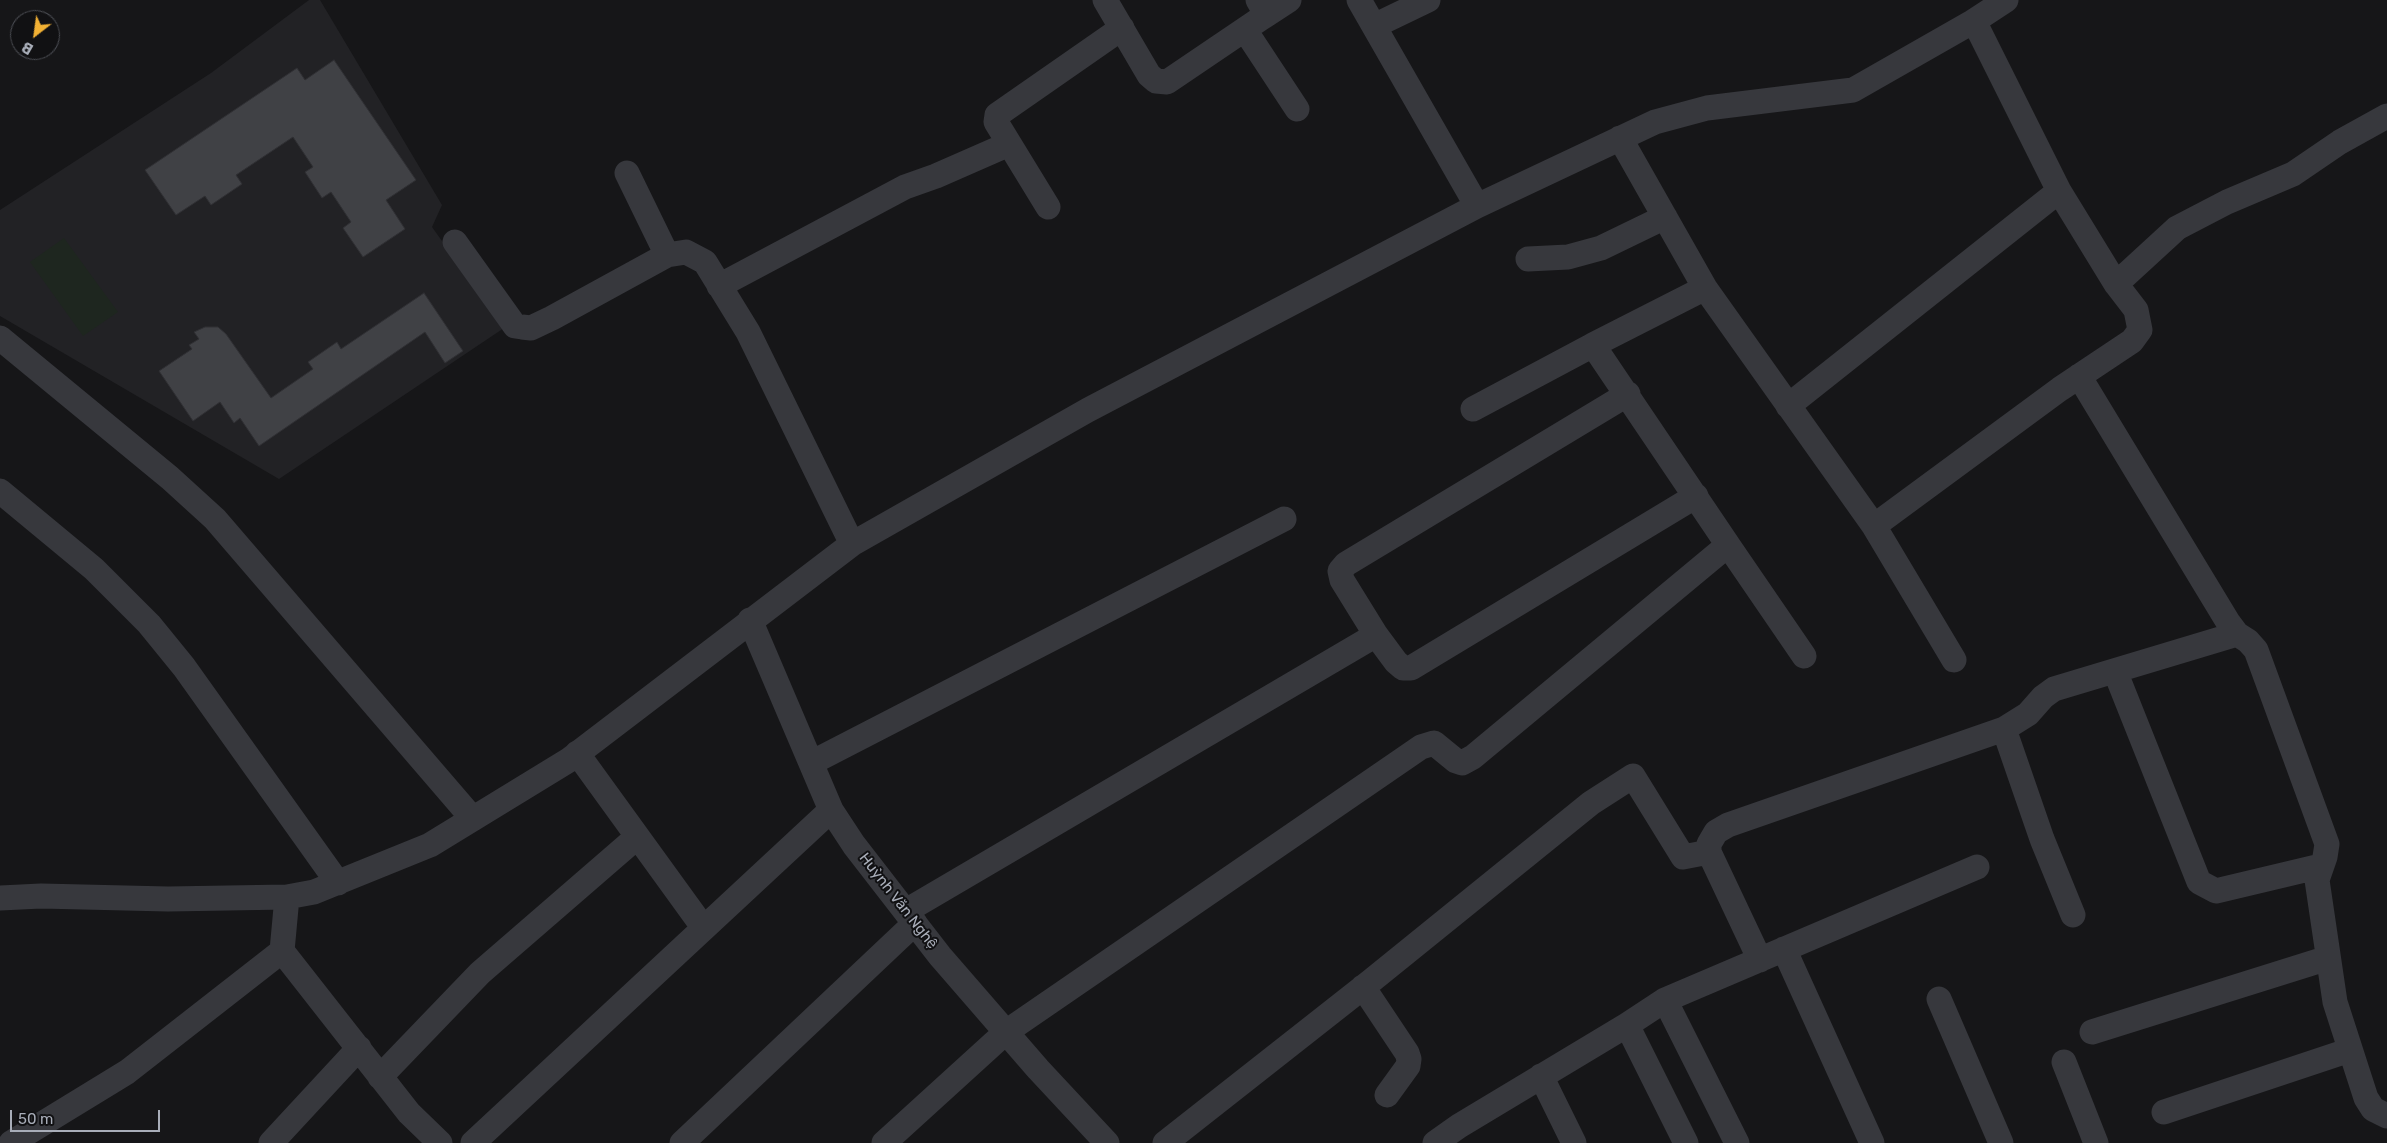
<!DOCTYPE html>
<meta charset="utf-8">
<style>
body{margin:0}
#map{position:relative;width:2387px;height:1143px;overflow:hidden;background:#161618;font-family:Rubik,sans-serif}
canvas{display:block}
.north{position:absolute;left:10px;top:10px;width:50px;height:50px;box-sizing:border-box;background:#111113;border:1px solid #4d4f55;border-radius:50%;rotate:210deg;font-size:14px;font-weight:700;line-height:20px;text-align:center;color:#a8adb8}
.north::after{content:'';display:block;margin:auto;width:18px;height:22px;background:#f2b134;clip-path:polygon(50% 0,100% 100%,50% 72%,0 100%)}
.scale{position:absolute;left:10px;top:1110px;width:150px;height:22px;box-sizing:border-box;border:2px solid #a8adb8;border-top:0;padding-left:6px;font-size:15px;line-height:18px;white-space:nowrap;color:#a8adb8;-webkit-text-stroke:4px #111113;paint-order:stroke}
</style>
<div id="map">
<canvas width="2387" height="1143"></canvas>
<div class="north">B</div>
<div class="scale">50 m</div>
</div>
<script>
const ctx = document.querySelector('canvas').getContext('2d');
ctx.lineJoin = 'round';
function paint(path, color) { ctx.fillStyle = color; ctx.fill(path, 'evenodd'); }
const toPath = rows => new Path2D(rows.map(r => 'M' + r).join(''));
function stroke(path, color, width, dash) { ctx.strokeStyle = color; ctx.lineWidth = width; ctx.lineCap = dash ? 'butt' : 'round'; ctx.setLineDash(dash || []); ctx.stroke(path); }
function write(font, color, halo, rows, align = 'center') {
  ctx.font = font + ' Rubik,sans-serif'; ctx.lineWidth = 4; ctx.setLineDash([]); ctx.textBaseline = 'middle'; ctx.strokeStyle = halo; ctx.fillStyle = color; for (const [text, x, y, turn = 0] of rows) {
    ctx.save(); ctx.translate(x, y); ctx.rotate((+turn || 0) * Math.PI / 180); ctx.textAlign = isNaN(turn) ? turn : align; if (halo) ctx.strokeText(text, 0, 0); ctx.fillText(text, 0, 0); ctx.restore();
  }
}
paint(toPath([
 [309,0,320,0,442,205,432,227,504,328,279,479,0,316,0,210,211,73]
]), '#222225');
paint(toPath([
 [64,238,118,312,83,336,30,262]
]), '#1e261f');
const building = toPath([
 [334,60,416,180,386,200,405,229,363,257,343,228,351,222,331,192,322,198,305,172,313,167,293,137,236,175,242,184,211,205,205,196,176,215,145,170,297,68,305,80,334,60],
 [424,293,463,351,445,363,425,332,259,446,240,418,234,423,220,402,193,421,159,371,192,349,189,345,199,339,194,332,205,327,218,327,226,334,271,398,313,369,308,362,337,342,341,349,424,293]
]);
paint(building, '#404145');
stroke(building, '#303034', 1);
stroke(toPath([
 [1105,0,1149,75,1156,81,1167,82,1263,17,1265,12,1258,0],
 [1359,0,1477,206],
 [1263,17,1289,0],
 [1374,26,1428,0],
 [1245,30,1297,109],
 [1620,138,1705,288,1874,526,1954,660],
 [627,173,667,255],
 [1048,207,996,122,997,115,1122,28],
 [455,242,515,326,522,327,531,328,552,318,667,255,686,252,705,262,748,332,852,544],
 [1528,259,1568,257,1601,248,1665,217],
 [2116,284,2177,228,2227,202,2293,174,2340,142,2387,116],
 [719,286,905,187,936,176,1009,144],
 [0,338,170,478,215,519,473,819],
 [1593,345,1705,288],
 [2079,376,2228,622,2237,634,2248,641,2256,650,2327,844,2325,857,2317,880,2335,1002,2366,1098,2373,1109,2387,1116],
 [1628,394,1346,564,1340,571,1342,580,1376,635,1396,662,1403,668,1411,668,1696,496],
 [1788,406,2059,191],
 [0,491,94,569,149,624,184,667,338,883],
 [1874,526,2060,389,2132,341,2140,330,2136,310,2116,284,2059,191,1974,21],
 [1728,545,1804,656],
 [750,620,831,810,854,845,940,956,1038,1069,1107,1143],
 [2115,671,2199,882,2216,891,2321,866],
 [2004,729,2042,839,2073,915],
 [577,753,703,927],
 [811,763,1284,519],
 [287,897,282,951,409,1113,440,1143],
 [0,898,41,896,168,899,287,897,314,892,430,845,569,760,852,544,1088,410,1477,206,1655,122,1707,108,1853,90,1974,21,2006,0],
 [906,911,1376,635],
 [1784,949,1872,1143],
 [1760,960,1709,852,1709,844,1716,832,1728,825,2004,729,2028,714,2043,697,2054,689,2237,634],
 [1363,987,1407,1053,1409,1059,1408,1066,1387,1095],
 [1939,999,2001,1143],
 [1665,1000,1737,1143],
 [1627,1025,1686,1143],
 [2092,1032,2328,958],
 [2064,1062,2096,1143],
 [1541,1076,1574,1143],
 [380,1077,480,973,637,837],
 [2164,1112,2350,1050],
 [11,1143,127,1072,282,951],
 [271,1143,359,1048],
 [473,1143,831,810],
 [682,1143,915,923],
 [884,1143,1006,1032,1421,747,1434,743,1456,761,1462,763,1473,757,1728,545,1593,345,1473,409],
 [1165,1143,1371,981,1591,803,1633,776,1683,857,1709,852],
 [1435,1143,1459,1126,1627,1025,1665,1000,1977,867]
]), '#37383d', 25);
write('15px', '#a8adb8', '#111113', [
 ["Huỳnh Văn Nghệ",898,901,52]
]);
</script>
